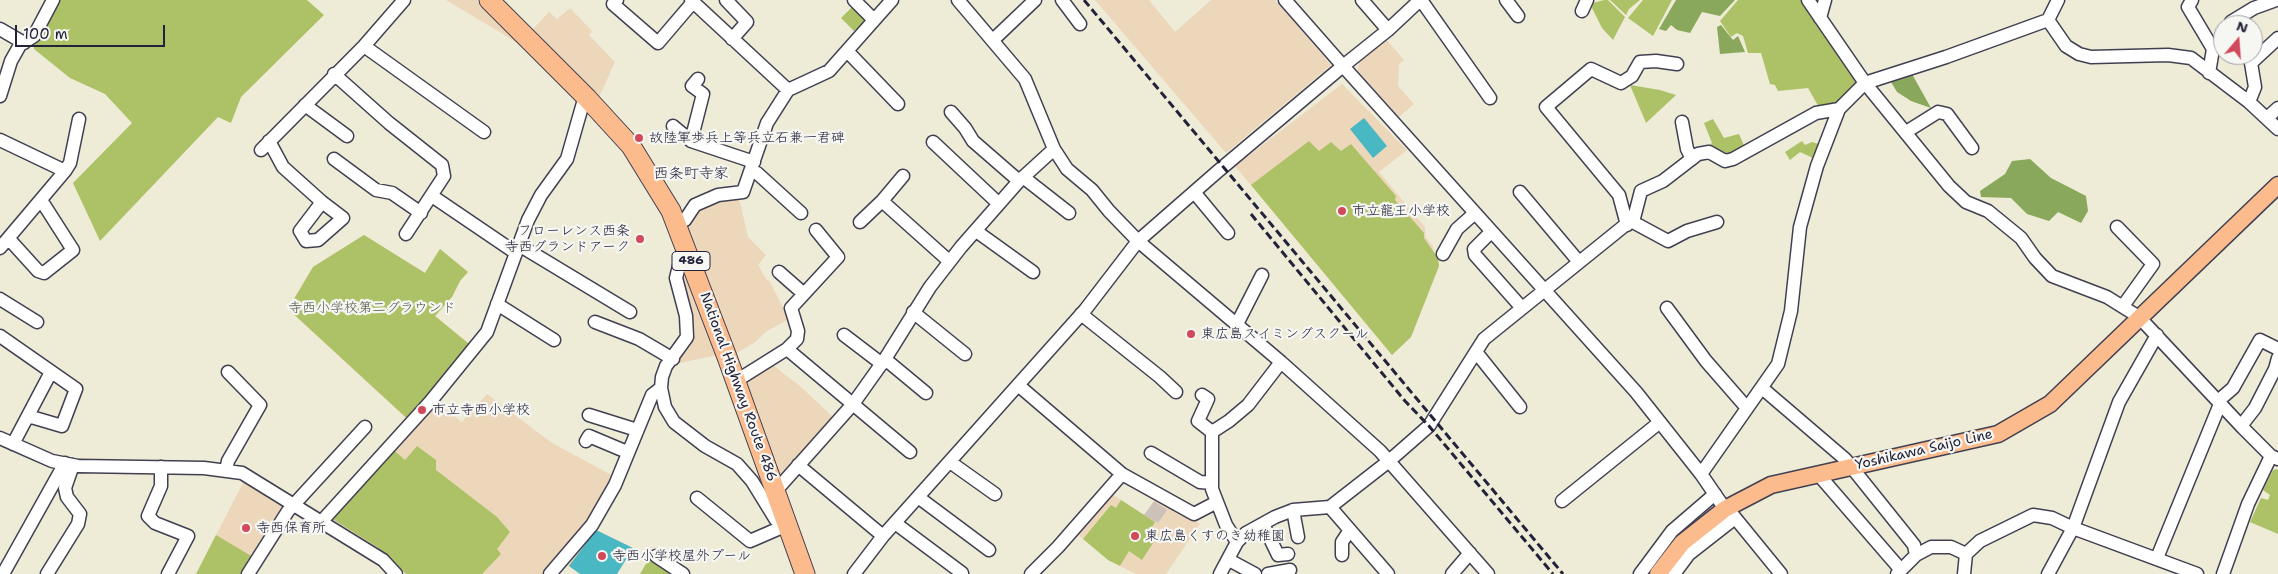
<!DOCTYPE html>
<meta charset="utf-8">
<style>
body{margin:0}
#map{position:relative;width:2278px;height:574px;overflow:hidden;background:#eeebd7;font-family:"Shantell Sans",sans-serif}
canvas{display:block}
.north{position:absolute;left:2213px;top:15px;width:50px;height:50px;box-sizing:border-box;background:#f6f6f2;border:1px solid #a1a1a9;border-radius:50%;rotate:18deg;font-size:14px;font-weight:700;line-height:20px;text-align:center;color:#22223b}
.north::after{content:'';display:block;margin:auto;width:18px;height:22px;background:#d1495b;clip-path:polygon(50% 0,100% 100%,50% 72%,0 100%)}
.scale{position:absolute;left:15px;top:25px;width:150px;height:22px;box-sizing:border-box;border:2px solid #22223b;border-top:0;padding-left:6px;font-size:15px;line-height:18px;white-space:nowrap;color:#22223b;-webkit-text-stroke:4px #f6f6f2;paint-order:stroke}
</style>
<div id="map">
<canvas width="2278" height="574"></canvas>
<div class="north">N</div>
<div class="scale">100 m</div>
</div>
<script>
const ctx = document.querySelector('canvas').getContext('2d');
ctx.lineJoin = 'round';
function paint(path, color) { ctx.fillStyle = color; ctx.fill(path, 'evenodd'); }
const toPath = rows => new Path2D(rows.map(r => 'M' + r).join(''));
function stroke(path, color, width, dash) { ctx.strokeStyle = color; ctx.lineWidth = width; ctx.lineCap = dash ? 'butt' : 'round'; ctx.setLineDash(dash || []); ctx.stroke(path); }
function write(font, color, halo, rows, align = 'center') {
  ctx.font = font + ' "Shantell Sans","Klee One",sans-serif'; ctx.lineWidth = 4.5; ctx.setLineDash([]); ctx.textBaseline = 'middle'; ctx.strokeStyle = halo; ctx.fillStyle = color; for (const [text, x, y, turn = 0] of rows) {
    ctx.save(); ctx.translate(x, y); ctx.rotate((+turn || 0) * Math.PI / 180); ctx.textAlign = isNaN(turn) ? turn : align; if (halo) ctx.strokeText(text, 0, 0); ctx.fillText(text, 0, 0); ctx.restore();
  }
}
paint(toPath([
 [446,0,477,0,529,51,503,34],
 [1095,0,1149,0,1175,32,1211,0,1275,0,1331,65,1226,153],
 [570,8,592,31,589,35,615,62,599,97,531,31,549,12,557,19],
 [1385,38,1404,60,1399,64,1398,86,1414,104,1399,117,1358,71,1359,61],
 [1342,84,1407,150,1379,172,1425,227,1426,238,1432,245,1439,266,1411,337,1392,355,1235,166],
 [738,194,748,237,766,255,758,265,766,279,770,282,789,319,767,331,754,343,735,354,686,222,697,207],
 [364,235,425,273,440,249,468,272,460,281,452,297,435,316,474,348,432,399,462,422,487,394,552,443,617,478,596,530,633,548,617,574,580,574,561,561,550,574,406,574,377,547,331,518,410,422,288,309,313,267],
 [683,266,718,355,675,364,691,345,692,339,683,282],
 [769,362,801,387,834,418,779,480,744,383],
 [245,479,286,505,243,574,196,574],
 [1109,492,1144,515,1157,498,1200,524,1166,574,1136,574,1108,560,1075,532]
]), '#edd7bb');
paint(toPath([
 [1154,501,1167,510,1158,523,1144,515]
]), '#ccc2b9');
paint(toPath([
 [53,0,307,0,324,15,241,97,231,123,218,117,100,241,73,183,132,123,105,94,70,78,34,49,34,36],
 [1604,0,1608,0,1625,17,1613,40,1602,28,1592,8,1593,3],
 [1610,0,1640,0,1629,9,1626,15],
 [1643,0,1672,0,1653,36,1628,18],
 [1738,0,1805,0,1860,82,1836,105,1820,109,1808,88,1778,91,1775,85,1770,84,1761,53,1748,53,1743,36,1737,33,1731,37,1720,21],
 [854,5,864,13,864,22,854,31,841,18],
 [1630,85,1660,90,1676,95,1646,123],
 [1713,119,1724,138,1739,134,1746,150,1724,160,1709,146,1712,143,1704,123],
 [1309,141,1319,151,1331,142,1341,151,1351,144,1396,196,1395,200,1424,233,1424,238,1438,258,1439,266,1411,337,1392,355,1251,185],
 [1802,141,1805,145,1812,142,1819,144,1815,159,1800,152,1790,160,1785,152],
 [364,235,425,273,440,249,468,272,460,281,452,297,435,316,474,348,411,422,288,309,313,267],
 [389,446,405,460,417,446,436,460,436,470,497,517,510,532,497,549,501,554,482,574,406,574,377,547,331,518],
 [2278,469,2278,534,2250,522,2261,498,2268,500,2270,495,2263,490,2273,470],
 [1121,500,1155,522,1151,529,1155,540,1142,560,1129,551,1120,566,1108,560,1083,539,1111,505,1116,508],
 [216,535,253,557,243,574,196,574],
 [650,557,676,574,640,574]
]), '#adc266');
paint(toPath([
 [1676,0,1735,0,1720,16,1702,12,1690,33,1677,30,1671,25,1666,31,1659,29],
 [1721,25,1733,40,1738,36,1745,52,1720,54,1717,27],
 [1912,74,1931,108,1911,101,1897,92,1891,82],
 [2030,159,2051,178,2086,196,2088,211,2081,223,2058,212,2049,221,2027,214,2011,198,1981,197,1980,191,2005,174,2012,161]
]), '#8aa85b');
paint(toPath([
 [1364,118,1387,146,1373,158,1350,129],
 [596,530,633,548,617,574,580,574,569,566]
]), '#49b8c3');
const minor = toPath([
 [617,0,613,4,658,43,693,2],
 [691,0,788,90],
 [726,0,747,22,732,39],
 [854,0,874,20],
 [958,0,1025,79,1054,149,1067,169,1092,190,1109,211,1138,241,1281,362,1380,451,1488,574],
 [1062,0,1080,24],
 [1285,0,1343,66,1388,30,1420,0],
 [1362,0,1388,30],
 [1421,0,1490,98],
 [1506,0,1518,16],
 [1808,0,1865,83,1949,186,1966,202,1988,211,2021,238,2035,258,2052,276,2107,297,2139,317,2243,428,2271,456,2278,459],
 [2192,0,2188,7,2213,49,2209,73],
 [1582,11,1587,0],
 [1820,18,1825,0],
 [2048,20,2066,46,2079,54,2091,57,2168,55,2191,58,2249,102,2278,129],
 [2231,22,2254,8,2276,0],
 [0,29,24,43],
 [993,40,1035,0],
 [364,46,484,132],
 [847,51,898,104],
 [334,74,389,123,442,165,444,176,406,234],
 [0,96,11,61,20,45,34,36,53,0],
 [2249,102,2255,87,2251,63,2278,38],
 [305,105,347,136],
 [951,112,965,128,973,141,1019,181],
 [2267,118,2278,108],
 [1682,122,1687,149,1692,159],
 [673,126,691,141,754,162],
 [1906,132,1938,112,1947,114,1972,148],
 [0,140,65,171],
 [269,141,283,167,322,202,343,218,318,240,306,241,300,231,322,202],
 [691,141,703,94,692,86,698,79],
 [933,142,998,203],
 [261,150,364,46,404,0],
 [334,159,376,190,392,193,421,213],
 [751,171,757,173,801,213],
 [1023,177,1069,213],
 [1194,192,1228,233],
 [1520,192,1579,262],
 [432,196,516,253],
 [882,201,903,176],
 [1631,221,1668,241,1687,231,1717,222],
 [860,222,882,201,949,261],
 [677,224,685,220,695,205,718,195,743,192,767,123,788,90,829,71,892,0],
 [1627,225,1619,195,1546,107,1591,69,1621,83,1632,76,1640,62,1656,61,1677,64],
 [2117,227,2153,264,2123,306],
 [976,231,1033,272],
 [1491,232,1474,249,1475,255,1522,308],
 [9,239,38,271,44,273,73,250,41,200],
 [519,245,630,312],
 [0,248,65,171,70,163,79,119],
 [689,254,681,258,676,278,686,316,687,337,666,366,662,377,661,388,665,407,674,422,705,446,737,464,752,481,776,520,787,525],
 [1443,254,1457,229,1475,213],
 [779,272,804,294],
 [0,299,37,322],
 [497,304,554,340],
 [1667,308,1706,361,1747,408],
 [913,312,965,354],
 [1081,314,1160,377,1176,392],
 [595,322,639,339,673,359],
 [1237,324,1262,275],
 [844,335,882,364],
 [2157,335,2119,402,2073,528,2197,574],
 [0,336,76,389,62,426,28,416],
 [787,349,910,452],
 [1476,352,1520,407],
 [885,359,926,393],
 [736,381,787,349,797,339,798,331,791,308,838,257,816,230],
 [1018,385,1122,474,1194,514,1217,502],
 [1762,388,1845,459,1914,545,1916,555],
 [1202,395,1208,399,1198,421,1212,432],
 [2218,401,2233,388,2260,340,2278,349],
 [589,415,637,430],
 [2241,426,2255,408,2275,369,2278,358],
 [0,438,52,461,78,466,204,468,242,473,383,560,396,574],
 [586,441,589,436,627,452],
 [13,444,51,372],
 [1151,453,1200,482,1212,483],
 [950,462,995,494],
 [798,465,883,536],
 [161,467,161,486,148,516,155,523,188,536,168,574],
 [226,470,228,461,260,405,228,372],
 [1701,474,1778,364,1791,311,1800,227,1817,166,1839,109,1865,83,1946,57,2048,20,2058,0],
 [1818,474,1901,570],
 [775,486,781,485,853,404,885,359,930,287,961,247,1019,181,1054,149],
 [918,497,989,550],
 [697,498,750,541,787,525],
 [1562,501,1660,422],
 [1330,507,1388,574],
 [1293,510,1298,537],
 [322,521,430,402,487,332,528,220,541,195,567,159,583,103,587,98],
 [895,523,962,573],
 [1263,524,1278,555,1288,554],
 [1237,542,1226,525,1212,489,1212,432,1229,421,1248,405,1281,362],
 [1966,554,1980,541,2033,515,2052,518,2073,528,2048,574],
 [1342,555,1342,542,1350,530],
 [656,556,683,574],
 [2157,558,2220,404],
 [1229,560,1255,574],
 [3,574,65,463],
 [47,574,78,524,80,514,67,497,65,488,73,465],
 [248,574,288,511,365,427],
 [550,574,592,525,615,485,652,395,661,388],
 [854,574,883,536,1085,310,1138,241,1217,172,1343,66,1636,392,1701,474,1725,509,1732,514,1781,574],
 [1031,574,1058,547,1122,474],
 [1220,574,1237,542,1246,533,1275,517,1293,510,1330,507,1389,461,1429,426,1484,339,1634,218,1641,191,1663,181,1698,154,1709,152,1725,161,1733,159,1816,113,1839,109],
 [1268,574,1290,570],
 [1452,574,1470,553],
 [1640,574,1672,531,1715,494],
 [1674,574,1689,554,1735,518],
 [1897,574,1916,555,1931,547,1951,547,1966,554,1964,574],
 [2223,574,2248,504,2271,456]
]);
const major = toPath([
 [1658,574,1682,543,1725,509,1771,485,1998,434,2050,404,2278,185]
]);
const highway = toPath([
 [489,0,587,98,631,146,671,211,727,357,805,574]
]);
stroke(minor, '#414052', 15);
stroke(major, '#414052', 19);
stroke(highway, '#414052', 21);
stroke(minor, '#fff', 12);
stroke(major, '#fbbb8c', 16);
stroke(highway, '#fbbb8c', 19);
stroke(toPath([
 [1084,0,1563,574],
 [1251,214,1405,401,1429,426,1553,574]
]), '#22223b', 3, [8, 4]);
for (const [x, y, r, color] of [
 [639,138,5,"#d1495b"],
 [1342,211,5,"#d1495b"],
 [640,239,5,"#d1495b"],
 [1191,334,5,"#d1495b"],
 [422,410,5,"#d1495b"],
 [246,528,5,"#d1495b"],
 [1135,536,5,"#d1495b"],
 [602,556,5,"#d1495b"]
]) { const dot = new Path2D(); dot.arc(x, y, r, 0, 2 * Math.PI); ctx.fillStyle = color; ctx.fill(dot); stroke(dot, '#f6f6f2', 2); }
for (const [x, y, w] of [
 [691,261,38]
]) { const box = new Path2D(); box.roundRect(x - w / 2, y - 9.5, w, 19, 4); ctx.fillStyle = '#f6f6f2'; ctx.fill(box); stroke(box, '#22223b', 1); }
write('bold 12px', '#22223b', null, [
 ["486",691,261]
]);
write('14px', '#22223b', '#f6f6f2', [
 ["故陸軍歩兵上等兵立石兼一君碑",649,138],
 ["市立龍王小学校",1352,211],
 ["フローレンス西条",630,231,"right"],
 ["寺西グランドアーク",630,247,"right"],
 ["東広島スイミングスクール",1201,334],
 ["市立寺西小学校",432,410],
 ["寺西保育所",256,528],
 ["東広島くすのき幼稚園",1145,536],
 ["寺西小学校屋外プール",612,556]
], 'left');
write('14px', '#535a4a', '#f6f6f2', [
 ["寺西小学校第二グラウンド",372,308]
]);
write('14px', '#22223b', '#f6f6f2', [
 ["National Highway Route 486",738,387,70],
 ["Yoshikawa Saijo Line",1924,450,-13]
]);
write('15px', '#22223b', '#f6f6f2', [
 ["西条町寺家",691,174]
]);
</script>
